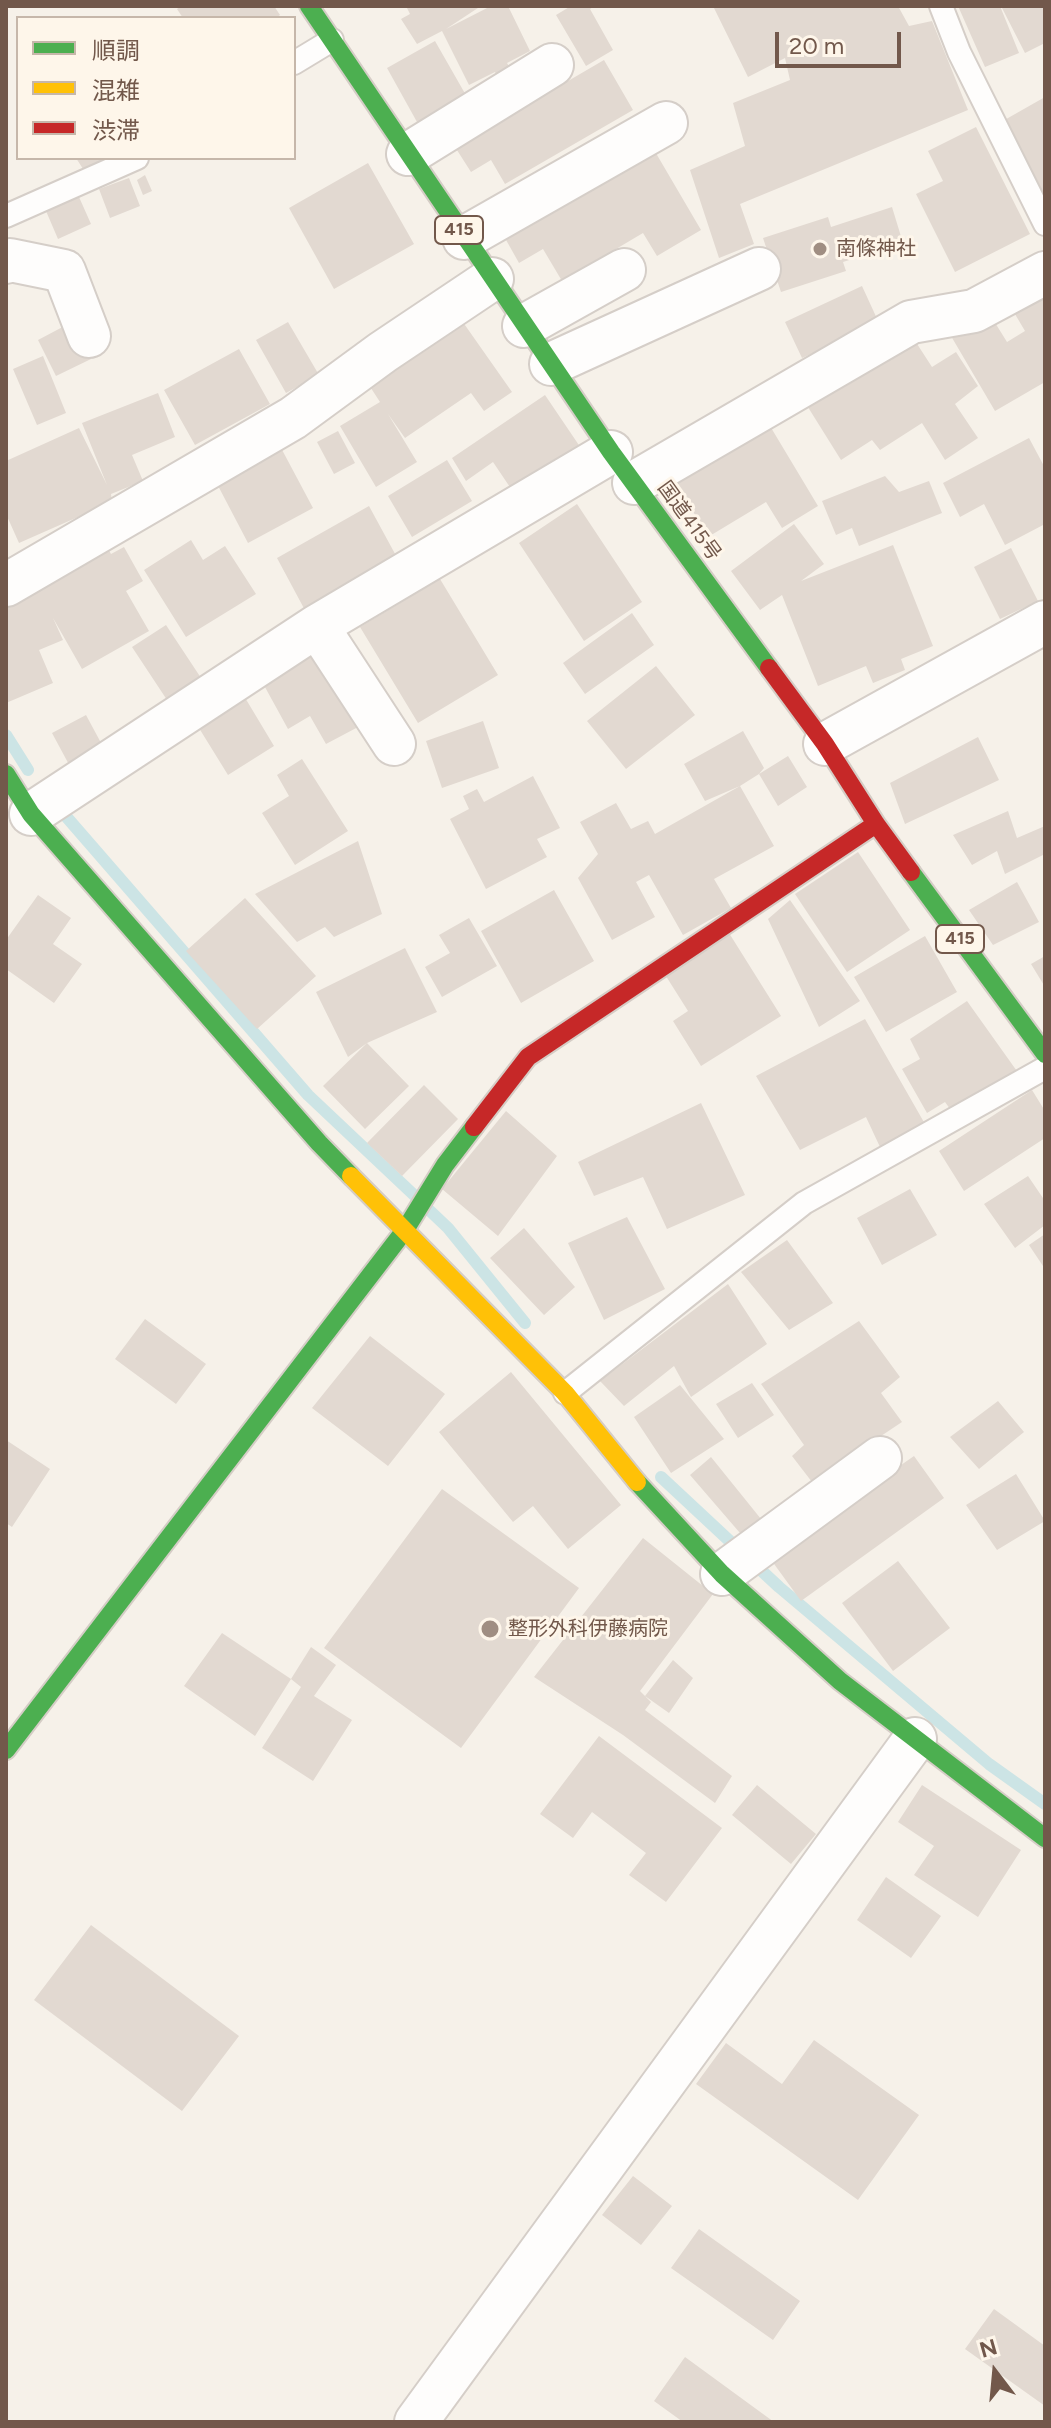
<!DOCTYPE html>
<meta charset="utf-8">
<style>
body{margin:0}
#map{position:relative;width:1051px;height:2428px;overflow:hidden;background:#f6f1e9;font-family:Figtree,"Noto Sans JP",sans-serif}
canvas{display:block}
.frame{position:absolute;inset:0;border:8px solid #72584b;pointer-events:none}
.legend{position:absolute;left:16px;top:16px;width:280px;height:144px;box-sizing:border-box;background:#fef6ea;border:2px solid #c6b7aa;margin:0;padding:10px 14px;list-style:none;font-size:24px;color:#72584b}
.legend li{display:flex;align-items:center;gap:16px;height:40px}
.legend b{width:40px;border:2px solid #c6b7aa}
.north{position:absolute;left:955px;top:2332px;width:80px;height:80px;-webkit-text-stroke:6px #fef6ea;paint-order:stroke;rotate:344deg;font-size:22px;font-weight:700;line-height:32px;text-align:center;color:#72584b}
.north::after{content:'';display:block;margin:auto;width:28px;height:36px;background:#72584b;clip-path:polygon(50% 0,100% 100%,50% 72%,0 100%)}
.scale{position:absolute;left:775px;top:32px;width:126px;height:36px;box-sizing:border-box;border:4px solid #72584b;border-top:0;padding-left:10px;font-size:24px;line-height:28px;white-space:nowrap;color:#72584b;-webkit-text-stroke:6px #fef6ea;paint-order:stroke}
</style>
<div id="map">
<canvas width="1051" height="2428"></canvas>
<div class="frame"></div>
<ul class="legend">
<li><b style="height:10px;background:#4caf50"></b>順調</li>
<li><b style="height:10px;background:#ffc107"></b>混雑</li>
<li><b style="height:10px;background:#c62828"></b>渋滞</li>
</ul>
<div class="north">N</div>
<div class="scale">20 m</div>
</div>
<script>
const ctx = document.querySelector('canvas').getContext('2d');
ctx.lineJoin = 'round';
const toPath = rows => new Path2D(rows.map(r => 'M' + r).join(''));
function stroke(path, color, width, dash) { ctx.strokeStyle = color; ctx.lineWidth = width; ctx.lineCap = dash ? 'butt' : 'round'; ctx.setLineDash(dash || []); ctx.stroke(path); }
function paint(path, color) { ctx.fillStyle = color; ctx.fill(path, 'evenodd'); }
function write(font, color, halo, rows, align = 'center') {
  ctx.font = font + ' Figtree,"Noto Sans JP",sans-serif'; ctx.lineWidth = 6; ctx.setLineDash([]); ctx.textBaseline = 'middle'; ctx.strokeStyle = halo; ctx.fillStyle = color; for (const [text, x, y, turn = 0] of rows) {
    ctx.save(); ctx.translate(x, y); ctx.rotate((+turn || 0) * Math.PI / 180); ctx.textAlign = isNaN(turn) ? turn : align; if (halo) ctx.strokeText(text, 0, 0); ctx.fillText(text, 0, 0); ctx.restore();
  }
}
stroke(toPath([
 [6,735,28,770],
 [57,806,308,1095,415,1196],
 [428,1209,448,1228,525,1323],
 [661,1477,779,1587,989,1764,1045,1804]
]), '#cce4e5', 12);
paint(toPath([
 [181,6,274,6,280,15,276,18,183,18,177,9],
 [406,6,481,6,446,29,491,6,508,6,530,51,507,63,514,75,500,82,495,72,469,85,442,31,417,44,401,19,410,14],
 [571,6,594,6,590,9,613,50,586,66,556,15],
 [713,6,898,6,909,26,932,21,968,110,740,204,754,244,719,258,690,170,745,146,733,103,790,80,785,58,748,77],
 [958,6,1000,6,1019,53,985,67],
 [1001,6,1045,6,1045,43,1025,53],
 [435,41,471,104,422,131,387,68],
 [604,60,633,110,505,184,491,160,471,172,455,147],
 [1045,97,1045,207,1001,122],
 [976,127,1030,234,955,272,916,194,943,181,928,151],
 [650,143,701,230,657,256,643,233,562,281,543,249,519,263,501,231],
 [76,158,107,158,85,172],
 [368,163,414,244,334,289,289,208],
 [145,175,152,191,143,195,137,180],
 [129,178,140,206,110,218,99,189],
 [79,197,91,224,58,239,46,211],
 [892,207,903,243,843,262,846,271,781,292,763,238,828,217,831,227],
 [862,286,879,323,802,358,785,322],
 [1045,295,1045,382,995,411,951,336,989,313,1007,342,1025,331,1009,304],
 [460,318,512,392,484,411,471,393,405,438,388,414,417,462,376,487,340,426,380,402,367,382],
 [72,322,91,359,56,376,38,340],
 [288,322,319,375,286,393,256,340],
 [908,330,932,367,956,352,978,386,955,404,978,438,945,460,922,423,880,450,872,440,841,460,801,396],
 [239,349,270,404,195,445,164,390],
 [43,356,66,413,37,425,13,369],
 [158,393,175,437,132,455,143,481,111,494,112,502,19,543,6,514,6,461,79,428,107,485,82,423],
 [545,395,589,460,522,505,493,462,466,481,452,458],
 [767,421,818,506,782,528,766,502,708,537,673,477],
 [338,431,355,463,334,474,317,442],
 [1029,438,1045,468,1045,524,1005,545,984,504,960,517,943,483],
 [280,446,313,508,248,543,215,480],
 [447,460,472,501,412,537,388,496],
 [885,476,899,492,929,481,942,513,859,546,852,528,836,535,822,501],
 [577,504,642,602,584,641,519,543],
 [369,506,400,563,307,614,277,558],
 [794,524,824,564,801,581,893,545,933,646,901,659,905,670,873,683,866,666,818,686,782,595,760,610,731,571],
 [191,540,203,560,225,546,256,594,186,637,144,570],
 [104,542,111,554,124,547,143,581,126,591,149,631,82,669,53,618,63,640,39,650,53,683,6,703,6,599],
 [1011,548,1038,601,1000,619,974,567],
 [440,579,498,675,418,723,360,627],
 [632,613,654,645,585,694,563,663],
 [166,625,205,684,171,706,132,647],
 [317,648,360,726,326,744,310,716,288,729,260,678],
 [656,666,695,715,626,769,587,721],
 [241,691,274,746,228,775,194,720],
 [86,715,107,754,73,772,52,733],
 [483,721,499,768,442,788,426,741],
 [743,731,764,768,759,774,740,786,774,846,714,879,731,908,683,935,649,875,636,882,655,917,612,940,578,878,598,854,580,822,616,803,631,829,648,821,655,834,740,786,705,801,684,764],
 [978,737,999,780,905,824,890,783],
 [788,756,807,787,778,806,759,774],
 [302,759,348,831,295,865,262,813,289,796,277,775],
 [533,776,560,828,537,839,547,857,486,889,450,819,469,809,463,796,477,789,484,802],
 [1008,811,1017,838,1045,826,1045,854,1005,874,997,851,972,865,953,835],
 [358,841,382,914,334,937,325,927,297,942,255,894],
 [858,852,910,930,847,972,795,894],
 [1017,882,1039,922,993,945,969,910],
 [554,890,594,961,521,1003,481,931],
 [38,895,71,918,53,944,82,964,54,1003,6,969,6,940],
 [245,898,316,976,257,1029,186,951],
 [790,900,860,1001,819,1027,768,919],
 [469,918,497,966,442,997,425,967,450,953,439,935],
 [729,933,781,1016,701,1066,673,1021,688,1011,664,973],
 [925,936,957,992,886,1032,854,977],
 [405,948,437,1012,367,1043,409,1086,365,1129,323,1086,367,1043,348,1057,316,992],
 [1045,956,1045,987,1031,964],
 [967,1001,1019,1074,953,1113,945,1102,927,1113,902,1069,920,1059,910,1039],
 [865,1019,925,1124,880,1147,866,1117,800,1150,756,1076],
 [424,1085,458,1119,402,1176,367,1143],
 [1032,1090,1045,1111,1045,1138,964,1191,939,1151],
 [701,1103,745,1195,667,1229,643,1177,594,1196,578,1162],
 [506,1111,557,1156,498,1236,442,1189],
 [1028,1176,1045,1201,1045,1225,1015,1248,984,1204],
 [910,1189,937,1235,882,1265,857,1218],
 [627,1217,665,1289,604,1320,568,1243],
 [524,1228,575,1287,544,1315,490,1258],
 [1045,1234,1045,1269,1029,1245],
 [787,1240,833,1303,789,1330,741,1272],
 [728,1284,767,1344,691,1397,674,1366,624,1406,600,1381],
 [145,1319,206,1364,176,1404,115,1359],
 [859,1321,900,1377,881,1393,902,1422,812,1482,792,1456,804,1445,761,1384],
 [370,1336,445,1394,388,1466,312,1408],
 [511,1372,621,1505,568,1549,533,1506,513,1522,439,1432],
 [752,1383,774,1415,738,1438,716,1404],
 [680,1385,724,1439,671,1473,634,1417],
 [998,1401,1024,1432,979,1469,950,1437],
 [6,1440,50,1469,12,1527,6,1523],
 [914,1456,944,1498,801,1601,769,1557],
 [711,1457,761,1519,740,1533,690,1475],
 [1016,1474,1045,1521,997,1550,966,1505],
 [442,1489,579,1588,461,1748,324,1648],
 [643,1538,713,1594,640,1691,645,1696,673,1660,693,1678,669,1713,645,1696,651,1702,645,1710,732,1776,715,1803,623,1735,534,1677],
 [898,1561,950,1628,893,1671,842,1603],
 [222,1633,291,1679,255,1736,184,1686],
 [311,1647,336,1665,314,1696,352,1720,313,1781,262,1748,301,1687,291,1679],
 [599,1736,722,1828,666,1902,629,1875,646,1853,592,1812,573,1838,540,1814],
 [757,1785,816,1834,791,1864,732,1815],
 [922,1785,1021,1850,978,1917,914,1875,934,1846,898,1822],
 [886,1877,941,1916,911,1958,857,1920],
 [91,1925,239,2036,182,2111,34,2000],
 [814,2040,919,2115,858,2200,696,2084,726,2043,782,2084],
 [633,2176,672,2206,641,2245,602,2215],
 [699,2229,800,2301,773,2340,671,2268],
 [994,2309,1045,2346,1045,2406,965,2349],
 [685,2357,774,2422,683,2422,654,2401]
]), '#e2d9d1');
const lane = toPath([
 [941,6,959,52,1045,224],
 [294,63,332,40],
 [6,216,137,158],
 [565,1393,804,1203,1045,1068]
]);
const street = toPath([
 [408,154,552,65],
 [464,238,666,123],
 [6,262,10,260,64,271,89,336],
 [524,326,624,270],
 [551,364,759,269],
 [634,483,911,322,974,311,1045,273],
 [6,585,293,418,383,352,492,279],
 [317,626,394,744],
 [825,744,1045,622],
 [31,814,317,626,611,452],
 [722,1574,880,1458],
 [416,2422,915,1739]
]);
const fast = toPath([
 [309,6,611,452,769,668],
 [6,774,31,814,319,1143,351,1176],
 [911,872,1045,1054],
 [637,1482,722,1574,840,1681,1045,1838],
 [6,1750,405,1230,445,1165,474,1127]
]);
const slow = toPath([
 [351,1176,565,1393,637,1482]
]);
const jam = toPath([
 [769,668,825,744,876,824,911,872],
 [474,1127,528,1057,876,824]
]);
stroke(lane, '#d5cec8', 26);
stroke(street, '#d5cec8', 46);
stroke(fast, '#d5cdc6', 22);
stroke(slow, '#d5cdc6', 22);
stroke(jam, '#d5cdc6', 22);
stroke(lane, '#fefdfc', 22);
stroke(street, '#fefdfc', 42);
stroke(fast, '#4caf50', 18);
stroke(slow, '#ffc107', 18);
stroke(jam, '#c62828', 18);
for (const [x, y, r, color] of [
 [820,249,8,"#a08e82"],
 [490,1629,10,"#a08e82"]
]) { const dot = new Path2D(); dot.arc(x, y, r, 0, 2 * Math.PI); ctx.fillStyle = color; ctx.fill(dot); stroke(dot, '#fef6ea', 3); }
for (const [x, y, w] of [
 [459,230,48],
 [960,939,48]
]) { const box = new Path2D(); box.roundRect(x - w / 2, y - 14, w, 28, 6); ctx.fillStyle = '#fef6ea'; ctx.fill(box); stroke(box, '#72584b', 2); }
write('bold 18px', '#72584b', null, [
 ["415",459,230],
 ["415",960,939]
]);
write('20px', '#72584b', '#fef6ea', [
 ["南條神社",836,249],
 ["整形外科伊藤病院",508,1629]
], 'left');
write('20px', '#72584b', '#fef6ea', [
 ["国道415号",689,521,54]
]);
</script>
